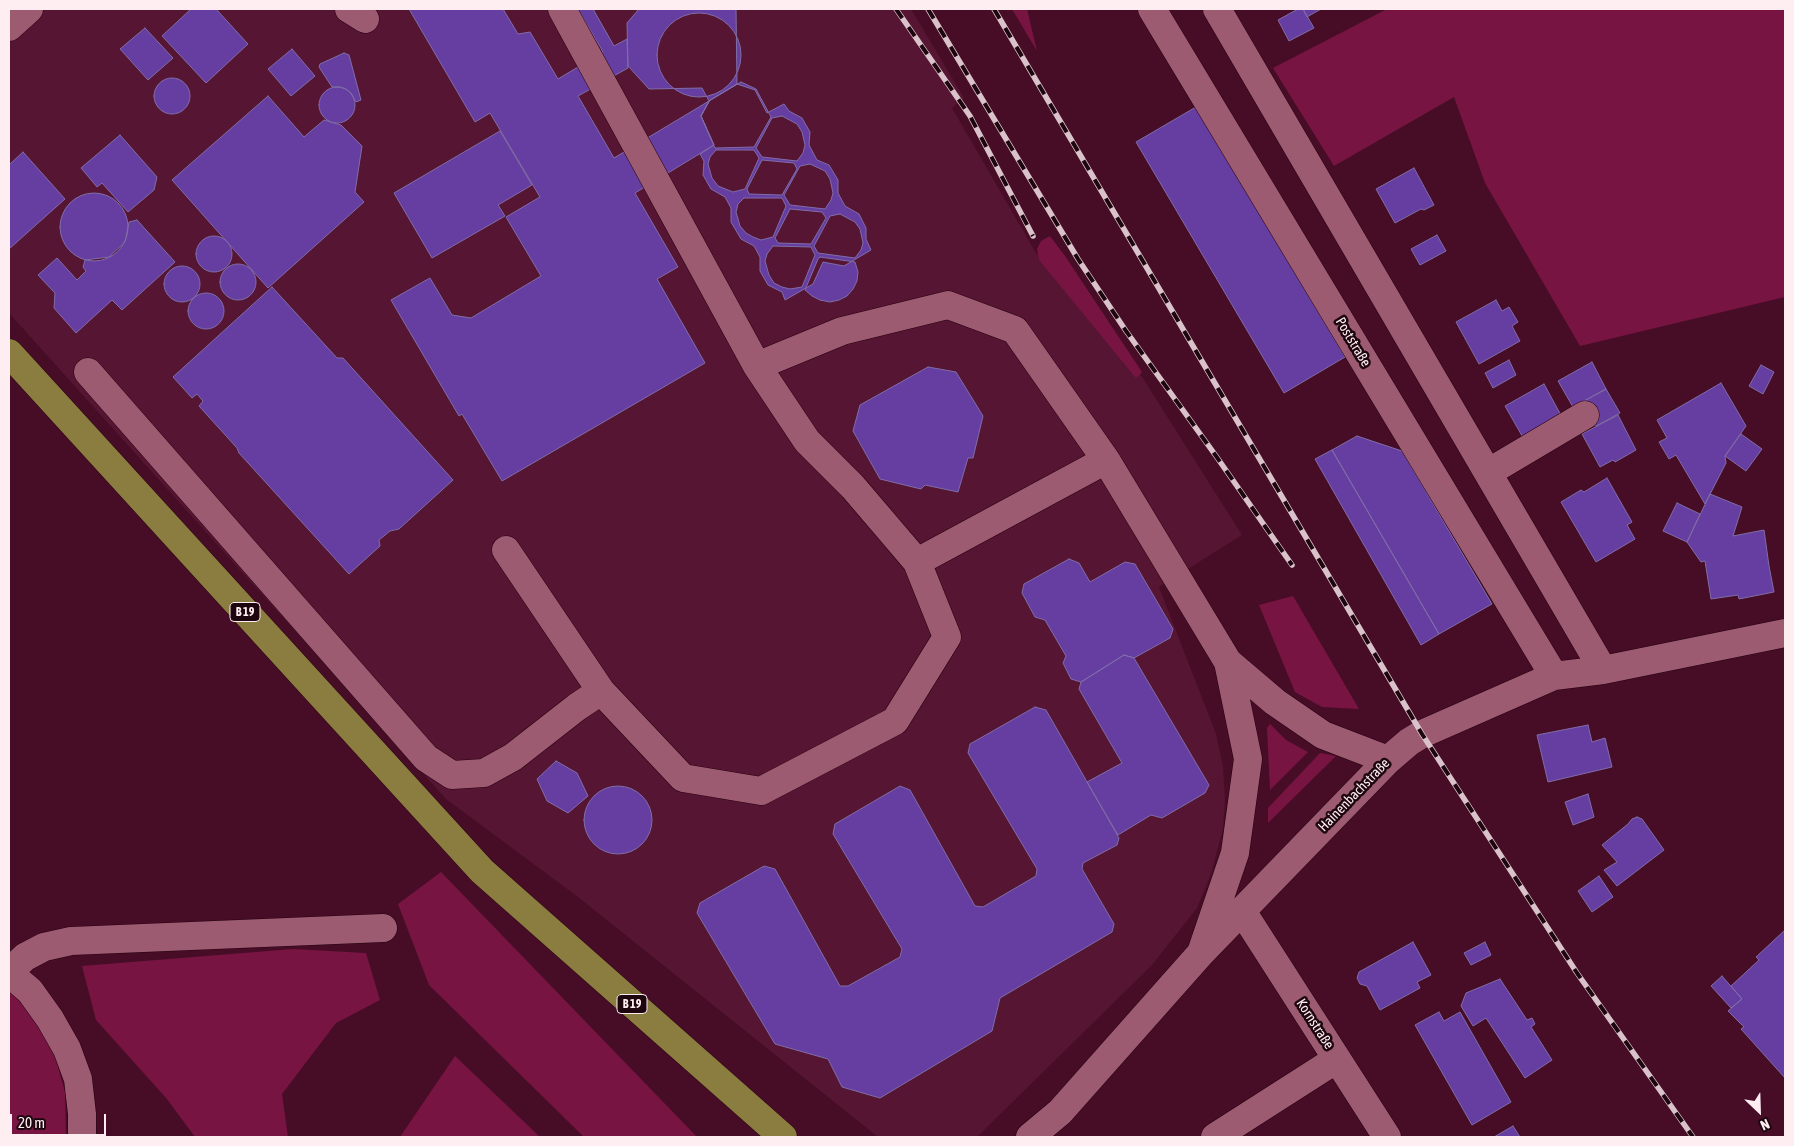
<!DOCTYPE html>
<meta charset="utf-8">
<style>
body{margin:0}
#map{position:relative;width:1794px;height:1146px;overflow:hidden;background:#470d26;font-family:"Asap Condensed",sans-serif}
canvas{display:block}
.frame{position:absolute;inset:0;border:10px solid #feeef2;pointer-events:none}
.north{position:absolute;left:1734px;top:1086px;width:50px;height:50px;-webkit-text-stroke:4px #1e060f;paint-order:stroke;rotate:156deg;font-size:14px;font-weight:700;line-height:20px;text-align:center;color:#feeef2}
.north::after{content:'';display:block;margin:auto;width:18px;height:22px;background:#feeef2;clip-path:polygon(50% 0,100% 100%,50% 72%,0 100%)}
.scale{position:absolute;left:10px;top:1114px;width:96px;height:22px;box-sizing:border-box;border:2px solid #feeef2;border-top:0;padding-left:6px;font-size:15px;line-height:18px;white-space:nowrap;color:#feeef2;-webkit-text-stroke:4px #1e060f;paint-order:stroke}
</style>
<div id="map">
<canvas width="1794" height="1146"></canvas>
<div class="frame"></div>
<div class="north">N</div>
<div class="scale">20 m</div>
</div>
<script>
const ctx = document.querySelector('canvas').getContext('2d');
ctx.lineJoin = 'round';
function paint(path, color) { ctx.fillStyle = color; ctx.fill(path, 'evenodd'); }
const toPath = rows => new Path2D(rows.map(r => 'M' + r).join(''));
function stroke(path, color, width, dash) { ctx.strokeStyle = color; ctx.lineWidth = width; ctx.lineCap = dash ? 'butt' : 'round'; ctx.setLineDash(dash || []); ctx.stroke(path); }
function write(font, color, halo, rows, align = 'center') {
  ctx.font = font + ' "Asap Condensed",sans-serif'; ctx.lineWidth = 5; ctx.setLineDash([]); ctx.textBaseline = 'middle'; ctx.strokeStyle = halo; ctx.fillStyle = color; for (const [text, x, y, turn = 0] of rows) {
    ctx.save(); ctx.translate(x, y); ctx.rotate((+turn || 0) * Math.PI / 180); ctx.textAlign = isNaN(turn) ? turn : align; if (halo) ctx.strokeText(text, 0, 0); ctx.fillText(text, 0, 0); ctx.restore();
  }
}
paint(toPath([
 [9,9,911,9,964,98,952,108,1036,253,1139,372,1242,535,1159,587,1216,734,1223,767,1225,799,1223,829,1211,874,1197,908,1152,965,977,1137,878,1137,578,897,446,799,9,313]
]), '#561532');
paint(toPath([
 [1012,9,1027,9,1037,51],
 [1387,9,1785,9,1785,297,1580,346,1485,183,1454,97,1334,166,1273,68],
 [1050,236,1065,256,1142,372,1136,378,1039,260,1037,249,1041,241],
 [1293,596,1359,709,1322,707,1295,692,1259,605],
 [1270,724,1286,740,1308,752,1270,790,1267,728],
 [1320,753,1336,756,1268,823,1268,808],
 [441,872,697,1137,584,1137,429,985,398,904],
 [293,949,366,953,380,1000,336,1023,282,1094,288,1137,195,1137,167,1099,96,1020,82,966],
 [9,990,19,998,39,1025,55,1056,65,1092,66,1137,9,1137],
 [455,1056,540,1137,400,1137]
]), '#781442');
const building = toPath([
 [191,9,216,9,248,44,206,83,162,36,191,9],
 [409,9,503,9,518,34,530,32,558,79,603,52,578,9,593,9,614,46,627,39,628,68,578,96,614,158,709,101,701,116,714,145,635,193,678,267,657,279,705,363,502,481,462,414,459,416,391,300,430,278,452,315,471,318,541,276,506,217,540,197,490,113,475,122,409,9],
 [639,9,736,9,737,84,709,101,702,88,649,89,628,66,627,23,639,9],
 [1298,9,1303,9,1314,28,1289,41,1278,20,1298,9],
 [1303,9,1321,9,1307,17,1303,9],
 '657 55a42 42 0 1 1 84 0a42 42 0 1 1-84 0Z',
 [145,28,173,58,148,80,120,49,145,28],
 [292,49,315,76,291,96,268,69,292,49],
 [344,53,349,55,361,100,356,102,351,93,346,89,340,87,332,87,319,67,320,64,344,53],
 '154 96a18 18 0 1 1 36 0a18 18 0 1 1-36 0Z',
 [741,82,756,89,771,117,754,147,715,148,701,116,710,100,741,82],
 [737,84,755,90,767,113,784,104,789,111,802,118,810,132,809,145,817,160,829,165,838,180,838,193,845,206,859,214,866,228,866,239,871,250,844,266,823,262,813,284,785,300,782,292,768,285,760,271,760,257,754,246,741,239,731,222,731,208,725,197,711,189,703,175,704,161,700,154,714,145,701,116,709,101,737,84],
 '319 105a18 18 0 1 1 36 0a18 18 0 1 1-36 0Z',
 [268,96,304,137,324,120,341,125,362,146,355,192,364,202,268,288,172,180,268,96],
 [1196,107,1345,357,1284,393,1136,142,1196,107],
 [782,116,797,124,802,132,805,145,803,153,797,161,762,157,756,148,772,118,782,116],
 [500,131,532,185,498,205,505,216,432,258,394,193,500,131],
 [120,135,157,177,154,190,128,212,102,183,97,187,81,168,120,135],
 [716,150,754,150,759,158,745,189,733,192,718,186,712,178,708,164,710,157,716,150],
 [23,152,65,199,9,249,9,165,23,152],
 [762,160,794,163,797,169,782,195,749,194,747,189,762,160],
 [810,164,825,171,830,179,833,193,831,200,825,209,790,205,784,195,800,166,810,164],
 [1414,168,1434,205,1424,210,1421,209,1395,223,1376,189,1414,168],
 '60 227a34 34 0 1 1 68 0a34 34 0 1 1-68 0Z',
 [744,198,782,198,786,206,773,237,761,240,753,237,746,233,740,226,736,212,738,204,744,198],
 [790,209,822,212,826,218,811,244,778,243,775,238,790,209],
 [840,214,855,222,860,229,863,243,861,250,855,258,818,253,814,246,830,216,840,214],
 [137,220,175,262,122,310,112,300,76,333,54,308,55,293,38,275,57,258,77,280,86,271,83,267,85,260,109,257,125,242,129,222,137,220],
 [1437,235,1446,251,1420,265,1411,249,1437,235],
 '196 254a18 18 0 1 1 36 0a18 18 0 1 1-36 0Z',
 [773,246,811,247,815,255,802,287,790,289,782,287,774,283,769,275,765,261,767,254,773,246],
 [820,257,855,262,858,272,857,281,853,289,847,296,839,300,830,302,820,300,812,296,805,290,818,259,820,257],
 '220 282a18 18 0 1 1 36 0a18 18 0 1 1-36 0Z',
 '164 284a18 18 0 1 1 36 0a18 18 0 1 1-36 0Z',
 [272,287,337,358,343,358,453,480,399,529,390,531,379,540,380,546,349,574,239,453,237,448,199,406,203,401,197,394,192,398,173,377,272,287],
 '188 311a18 18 0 1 1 36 0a18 18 0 1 1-36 0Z',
 [1496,300,1502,311,1509,307,1518,322,1512,326,1520,341,1479,364,1456,322,1496,300],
 [1509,360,1516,375,1493,388,1485,373,1509,360],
 [1592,362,1606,389,1573,407,1558,381,1592,362],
 [1761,365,1774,372,1763,394,1749,386,1761,365],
 [928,367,956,372,983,416,973,458,968,458,958,492,925,485,921,489,880,479,853,431,860,405,928,367],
 [1721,383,1746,426,1725,456,1726,463,1705,504,1676,455,1669,459,1659,442,1667,438,1657,420,1721,383],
 [1544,384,1563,419,1525,441,1505,406,1544,384],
 [1606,389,1620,413,1596,426,1582,402,1606,389],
 [1618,415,1636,450,1615,462,1613,460,1600,467,1582,434,1618,415],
 [1741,434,1762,449,1746,471,1725,456,1741,434],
 [1357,436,1402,451,1492,604,1439,634,1332,450,1357,436],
 [1332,450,1439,634,1421,645,1315,459,1332,450],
 [1607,478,1632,522,1627,525,1635,539,1596,562,1561,502,1581,490,1584,492,1607,478],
 [1710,494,1742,507,1733,536,1764,530,1769,566,1774,592,1739,599,1738,595,1711,599,1705,561,1701,562,1687,542,1710,494],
 [1677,503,1700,514,1687,542,1663,531,1677,503],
 [1069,559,1079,563,1090,582,1125,562,1135,564,1173,629,1170,638,1134,658,1124,655,1081,682,1071,679,1063,663,1066,656,1045,620,1035,617,1022,593,1024,584,1069,559],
 [1124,655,1134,658,1209,785,1205,793,1162,818,1151,815,1118,835,1087,782,1122,763,1079,689,1081,682,1124,655],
 [1035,707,1046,710,1119,838,1117,845,1083,863,1082,869,1114,924,1112,932,1000,998,992,1031,880,1098,842,1087,828,1059,775,1044,697,913,700,903,764,866,775,869,840,986,848,986,900,957,902,949,833,834,835,824,900,786,910,790,975,906,983,907,1036,876,1037,869,968,753,970,744,1035,707],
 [1588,725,1592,742,1605,738,1612,767,1548,782,1537,735,1588,725],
 [556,761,577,773,588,796,568,813,547,801,537,779,556,761],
 '584 820a34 34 0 1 1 68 0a34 34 0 1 1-68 0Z',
 [1588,794,1594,817,1573,825,1565,802,1588,794],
 [1637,817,1642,819,1664,850,1617,886,1604,870,1617,862,1602,845,1628,824,1632,819,1637,817],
 [1599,876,1613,897,1592,912,1578,891,1599,876],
 [1785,930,1785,1078,1741,1029,1744,1027,1728,1011,1742,999,1731,986,1759,960,1756,957,1785,930],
 [1413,942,1431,975,1417,982,1420,988,1380,1010,1367,986,1360,984,1357,978,1359,972,1413,942],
 [1485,942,1491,955,1471,965,1464,953,1485,942],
 [1722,976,1742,999,1731,1008,1711,986,1722,976],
 [1500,979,1527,1020,1532,1018,1535,1024,1531,1027,1552,1060,1525,1078,1486,1018,1473,1026,1461,1006,1466,993,1500,979],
 [1439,1012,1444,1021,1460,1012,1511,1102,1472,1125,1415,1025,1439,1012],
 [1513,1126,1520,1137,1494,1137,1513,1126]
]);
paint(building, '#663ea2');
stroke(building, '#806da7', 1);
const minor = toPath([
 [349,9,365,19],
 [562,9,757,366,842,331,948,305,1015,330,1106,460,1228,662,1248,759,1235,853,1201,953],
 [1152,9,1554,676],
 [1217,9,1603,670],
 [9,27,29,9],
 [88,372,426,758,452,775,484,773,513,757,577,707,601,691],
 [1489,472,1585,415],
 [506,550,601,691,683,778,761,791,895,721,947,637,917,562,853,487,807,441,757,366],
 [917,562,1106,460],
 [1228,662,1275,702,1323,735,1388,760],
 [1242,911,1387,1137],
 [9,972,25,957,44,947,71,941,383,928],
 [9,973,30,991,50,1019,67,1049,78,1079,82,1114,82,1137],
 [1030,1137,1060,1112,1201,953,1388,760,1409,742,1422,734,1554,676,1603,670,1785,633],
 [1215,1137,1337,1059]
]);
const major = toPath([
 [9,353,482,871,783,1137]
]);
stroke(minor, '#26000f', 29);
stroke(major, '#26000f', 29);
stroke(minor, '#9d5b72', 28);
stroke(major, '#8b7c40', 28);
const rail = toPath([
 [896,9,970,116,1033,236],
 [928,9,1078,259,1126,331,1216,456,1292,565],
 [994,9,1422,734,1577,973,1693,1137]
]);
stroke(rail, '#dac2ca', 5.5);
stroke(rail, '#1e060f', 4, [11]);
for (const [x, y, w] of [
 [245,612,30],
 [632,1004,30]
]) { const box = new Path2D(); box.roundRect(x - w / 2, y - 9.5, w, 19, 4); ctx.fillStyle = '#1e060f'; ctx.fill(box); stroke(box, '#feeef2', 1); }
write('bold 12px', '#feeef2', null, [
 ["B 19",245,612],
 ["B 19",632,1004]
]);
write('14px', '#feeef2', '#1e060f', [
 ["Poststraße",1353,342,59],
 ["Hainenbachstraße",1354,795,-46],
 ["Kornstraße",1315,1024,57]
]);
</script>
